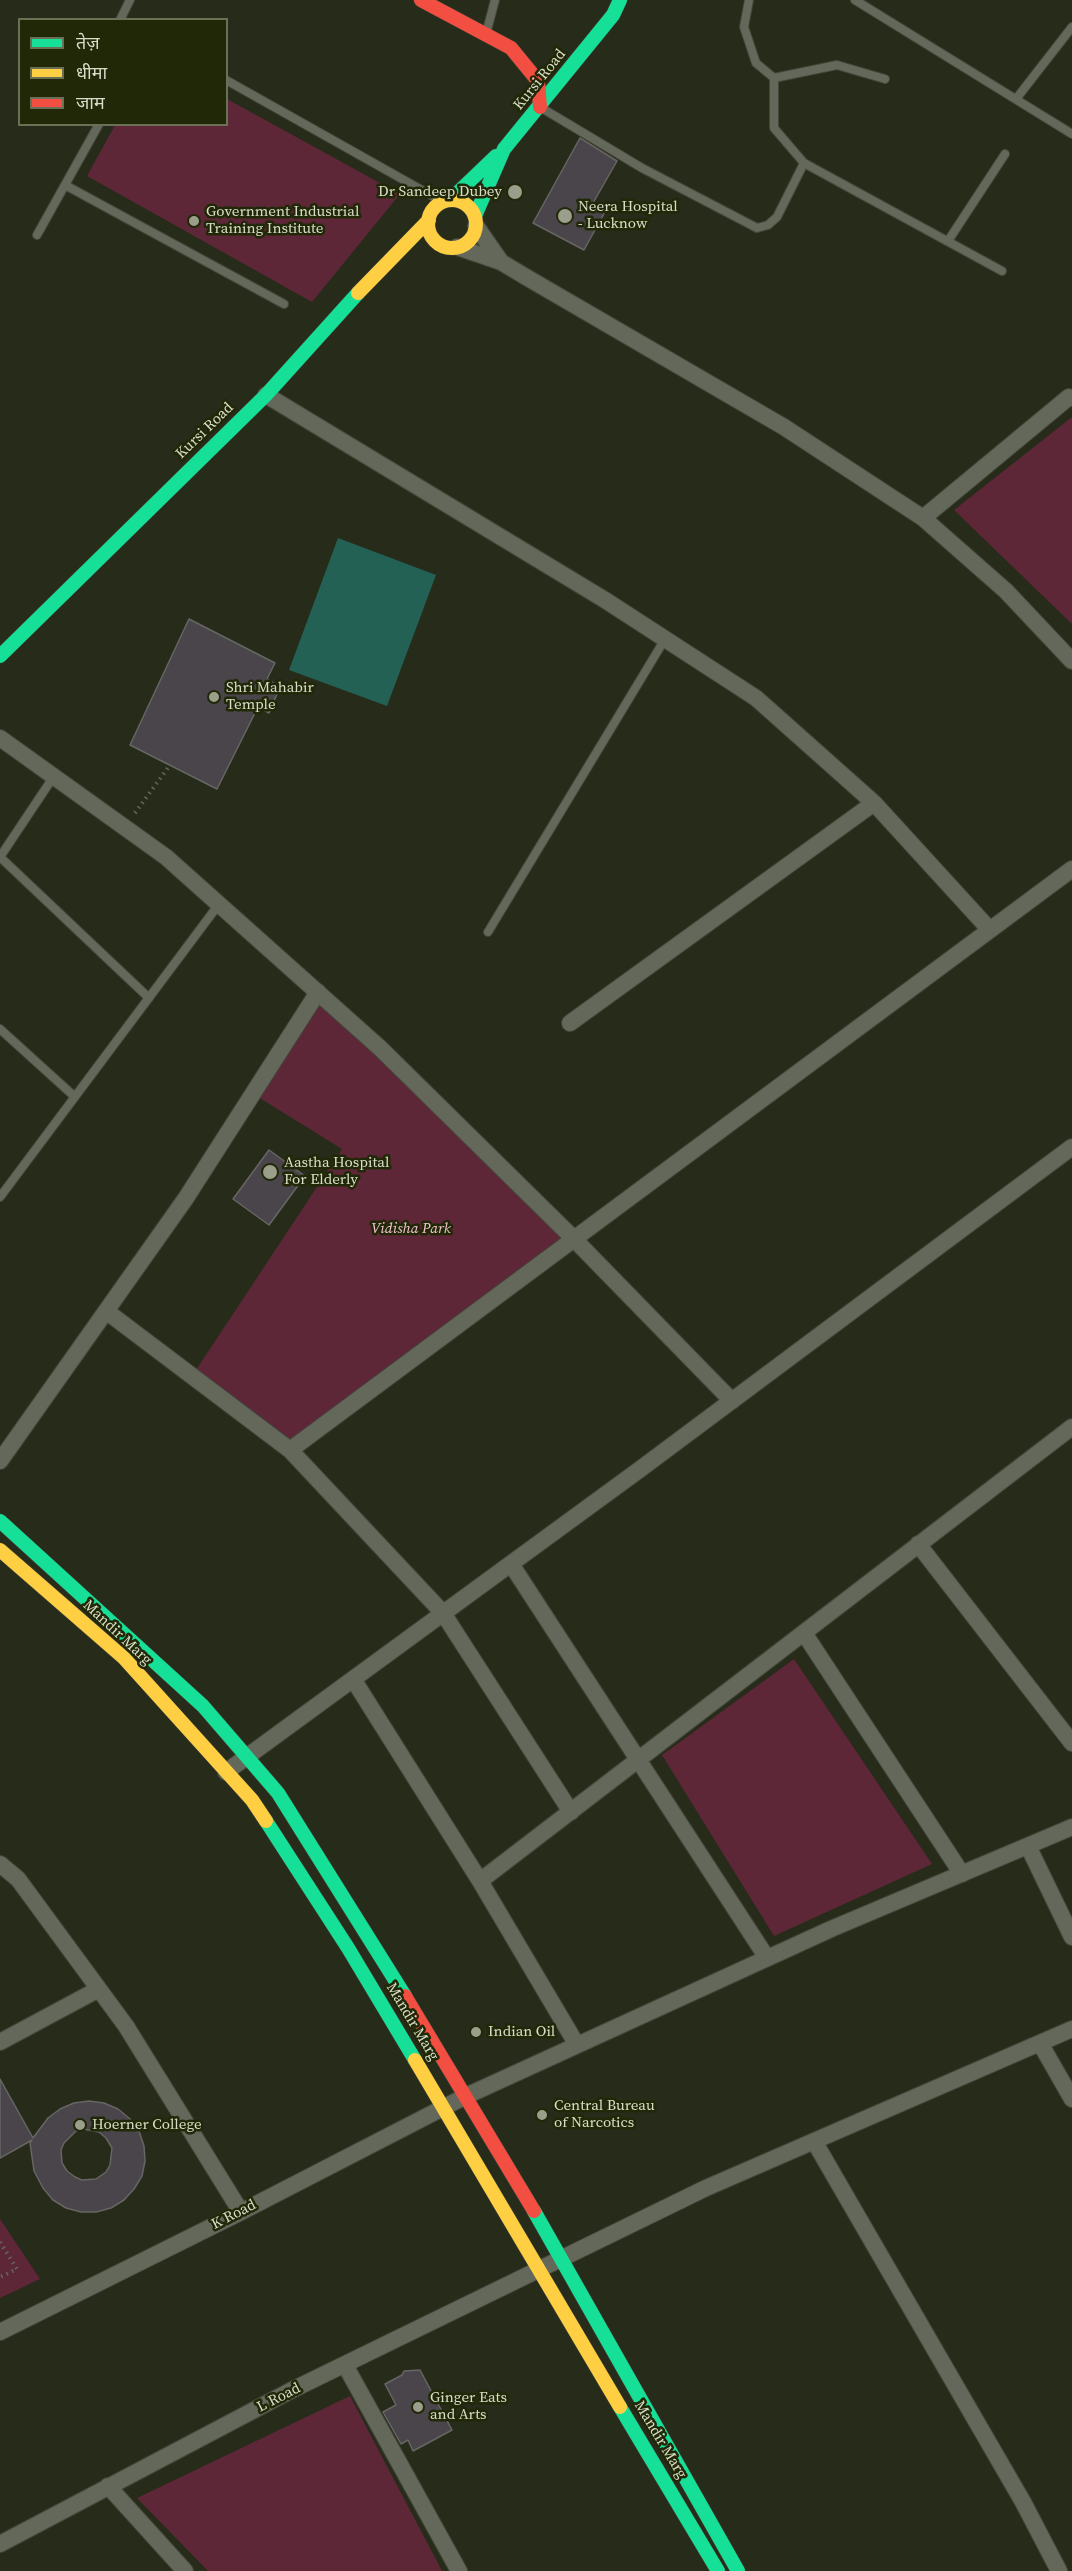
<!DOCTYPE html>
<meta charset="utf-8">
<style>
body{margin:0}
#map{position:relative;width:1072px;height:2571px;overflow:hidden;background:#272b19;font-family:"Source Serif 4","Noto Sans Devanagari",serif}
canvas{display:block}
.legend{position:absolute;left:18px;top:18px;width:210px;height:108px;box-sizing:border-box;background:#212807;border:2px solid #6a7055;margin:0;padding:8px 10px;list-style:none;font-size:18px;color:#d8ddca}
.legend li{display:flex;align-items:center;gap:12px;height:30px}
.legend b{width:30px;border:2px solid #6a7055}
</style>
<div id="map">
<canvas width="1072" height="2571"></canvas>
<ul class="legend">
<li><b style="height:8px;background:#16e098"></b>तेज़</li>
<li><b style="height:8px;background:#ffcf43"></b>धीमा</li>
<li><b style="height:8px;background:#f24e42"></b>जाम</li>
</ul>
</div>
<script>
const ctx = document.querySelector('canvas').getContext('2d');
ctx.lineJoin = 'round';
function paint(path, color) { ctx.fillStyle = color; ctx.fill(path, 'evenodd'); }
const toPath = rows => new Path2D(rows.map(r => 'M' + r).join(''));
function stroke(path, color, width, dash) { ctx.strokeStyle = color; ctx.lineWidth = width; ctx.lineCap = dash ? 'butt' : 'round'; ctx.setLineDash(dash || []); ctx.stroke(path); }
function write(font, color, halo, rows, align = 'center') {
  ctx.font = font + ' "Source Serif 4",serif'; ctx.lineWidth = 5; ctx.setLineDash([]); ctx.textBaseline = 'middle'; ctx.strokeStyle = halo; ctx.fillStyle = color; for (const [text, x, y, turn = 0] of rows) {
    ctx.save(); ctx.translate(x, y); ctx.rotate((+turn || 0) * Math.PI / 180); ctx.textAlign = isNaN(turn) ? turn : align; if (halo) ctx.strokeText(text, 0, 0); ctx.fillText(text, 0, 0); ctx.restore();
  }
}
paint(toPath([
 [227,99,400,194,312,302,87,176,115,125,226,124],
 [1072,417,1072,624,954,510],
 [318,1002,386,1063,566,1238,289,1443,196,1370,342,1149,258,1097],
 [794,1659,932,1864,774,1936,662,1755],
 [0,2219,40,2279,0,2298],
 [350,2396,442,2571,208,2571,137,2498]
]), '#5d2738');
paint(toPath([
 [338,538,436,575,387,706,289,670]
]), '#246155');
const building = toPath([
 [580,138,617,161,593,203,606,210,584,250,533,223,580,138],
 [189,619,275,663,267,679,280,687,269,713,258,707,217,789,130,745,189,619],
 [269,1150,305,1176,269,1225,233,1199,269,1150],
 [0,2079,33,2138,48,2118,60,2109,74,2103,89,2101,104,2103,118,2109,130,2119,139,2131,144,2146,145,2161,142,2176,134,2189,124,2200,111,2208,96,2212,81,2212,66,2208,53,2200,43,2188,34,2171,30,2143,32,2140,0,2158,0,2079],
 [83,2129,99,2132,106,2138,112,2148,110,2165,106,2172,96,2179,82,2180,75,2177,67,2171,62,2163,61,2150,64,2143,76,2131,83,2129],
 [420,2370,452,2430,413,2451,408,2440,401,2444,383,2412,396,2405,385,2384,402,2375,404,2371,420,2370]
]);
paint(building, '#49454a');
stroke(building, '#666664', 1.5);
const lane = toPath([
 [749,0,744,27,756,63,774,78,837,65,885,79],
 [855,0,1072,134],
 [120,20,130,0],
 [486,34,495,0],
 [774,78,774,128,804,163,1002,271],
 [226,80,443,202],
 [1016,99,1072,27],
 [540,107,642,168,757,228,768,225,777,217,804,163],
 [65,185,284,304],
 [37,235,99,124],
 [948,241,1005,154],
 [0,857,149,998],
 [0,857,54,776],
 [488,932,665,639],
 [0,1029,75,1097],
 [0,1197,219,904]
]);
const street = toPath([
 [476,226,501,262],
 [457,247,501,262,526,277,784,427,923,518,1006,591,1072,661],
 [266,395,605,600,756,698,874,803,990,930],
 [923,518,1069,397,1072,398],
 [0,738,166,857,380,1048,574,1239,732,1401],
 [570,1023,874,803],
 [106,1311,290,1450,443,1613,571,1812],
 [290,1450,1072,869],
 [0,1461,186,1198,318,992],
 [918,1544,1072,1743],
 [511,1564,767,1958],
 [804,1633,962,1874],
 [353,1679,480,1881,577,2045],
 [226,1772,639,1470,1072,1147],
 [1028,1846,1072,1937],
 [0,1864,18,1879,126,2026,241,2212],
 [480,1881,1072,1427],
 [0,2042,97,1990],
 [1040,2043,1072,2099],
 [814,2141,1023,2502,1059,2571],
 [0,2332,241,2212,466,2096,831,1929,1072,1827],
 [345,2365,459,2571],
 [108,2486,185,2571],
 [0,2544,292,2390,706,2188,1072,2029]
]);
const fast = toPath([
 [450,200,496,156],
 [475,216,504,149,613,15,620,0],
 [0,656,266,395,358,293],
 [0,1521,203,1706,278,1793,405,1996],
 [266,1821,348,1948,415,2060],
 [534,2211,738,2571],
 [620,2407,718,2571]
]);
const slow = toPath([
 '428 224a24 24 0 1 1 48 0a24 24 0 1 1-48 0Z',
 [358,293,429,220],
 [0,1550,124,1658,252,1800,266,1821],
 [415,2060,620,2407]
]);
const jam = toPath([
 [421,0,511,48,538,81,540,107],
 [405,1996,534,2211]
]);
stroke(lane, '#444739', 10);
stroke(street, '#444739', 18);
stroke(fast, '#444739', 15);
stroke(slow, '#444739', 15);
stroke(jam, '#444739', 15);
stroke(toPath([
 [135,813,170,765],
 [0,2242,17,2269,0,2277]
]), '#64675a', 4, [1.5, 4.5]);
stroke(lane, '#64685a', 8);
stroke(street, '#64685a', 16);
stroke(fast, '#16e098', 14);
stroke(slow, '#ffcf43', 14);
stroke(jam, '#f24e42', 14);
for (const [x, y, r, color] of [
 [515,192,8,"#9a9f8c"],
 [565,216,8,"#9a9f8c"],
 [194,221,6,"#9a9f8c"],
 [214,697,6,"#9a9f8c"],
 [270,1172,8,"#9a9f8c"],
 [476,2032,6,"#9a9f8c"],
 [542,2115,6,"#9a9f8c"],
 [80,2125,6,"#9a9f8c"],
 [418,2407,6,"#9a9f8c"]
]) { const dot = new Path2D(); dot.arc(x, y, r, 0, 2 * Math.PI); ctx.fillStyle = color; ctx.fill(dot); stroke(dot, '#212807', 2); }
write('15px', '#d8ddca', '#212807', [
 ["Kursi Road",540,80,-51],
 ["Kursi Road",205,431,-44],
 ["Mandir Marg",117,1633,43],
 ["Mandir Marg",412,2022,59],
 ["K Road",234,2215,-27],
 ["L Road",279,2398,-27],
 ["Mandir Marg",660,2440,59]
]);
write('15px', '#d8ddca', '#212807', [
 ["Dr Sandeep Dubey",502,192,"right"],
 ["Neera Hospital",578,207],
 ["- Lucknow",578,224],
 ["Government Industrial",206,212],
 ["Training Institute",206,229],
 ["Shri Mahabir",226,688],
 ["Temple",226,705],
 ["Aastha Hospital",284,1163],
 ["For Elderly",284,1180],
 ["Indian Oil",488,2032],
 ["Central Bureau",554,2106],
 ["of Narcotics",554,2123],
 ["Hoerner College",92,2125],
 ["Ginger Eats",430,2398],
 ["and Arts",430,2415]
], 'left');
write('italic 15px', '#f1c1ce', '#212807', [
 ["Vidisha Park",411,1229]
]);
</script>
